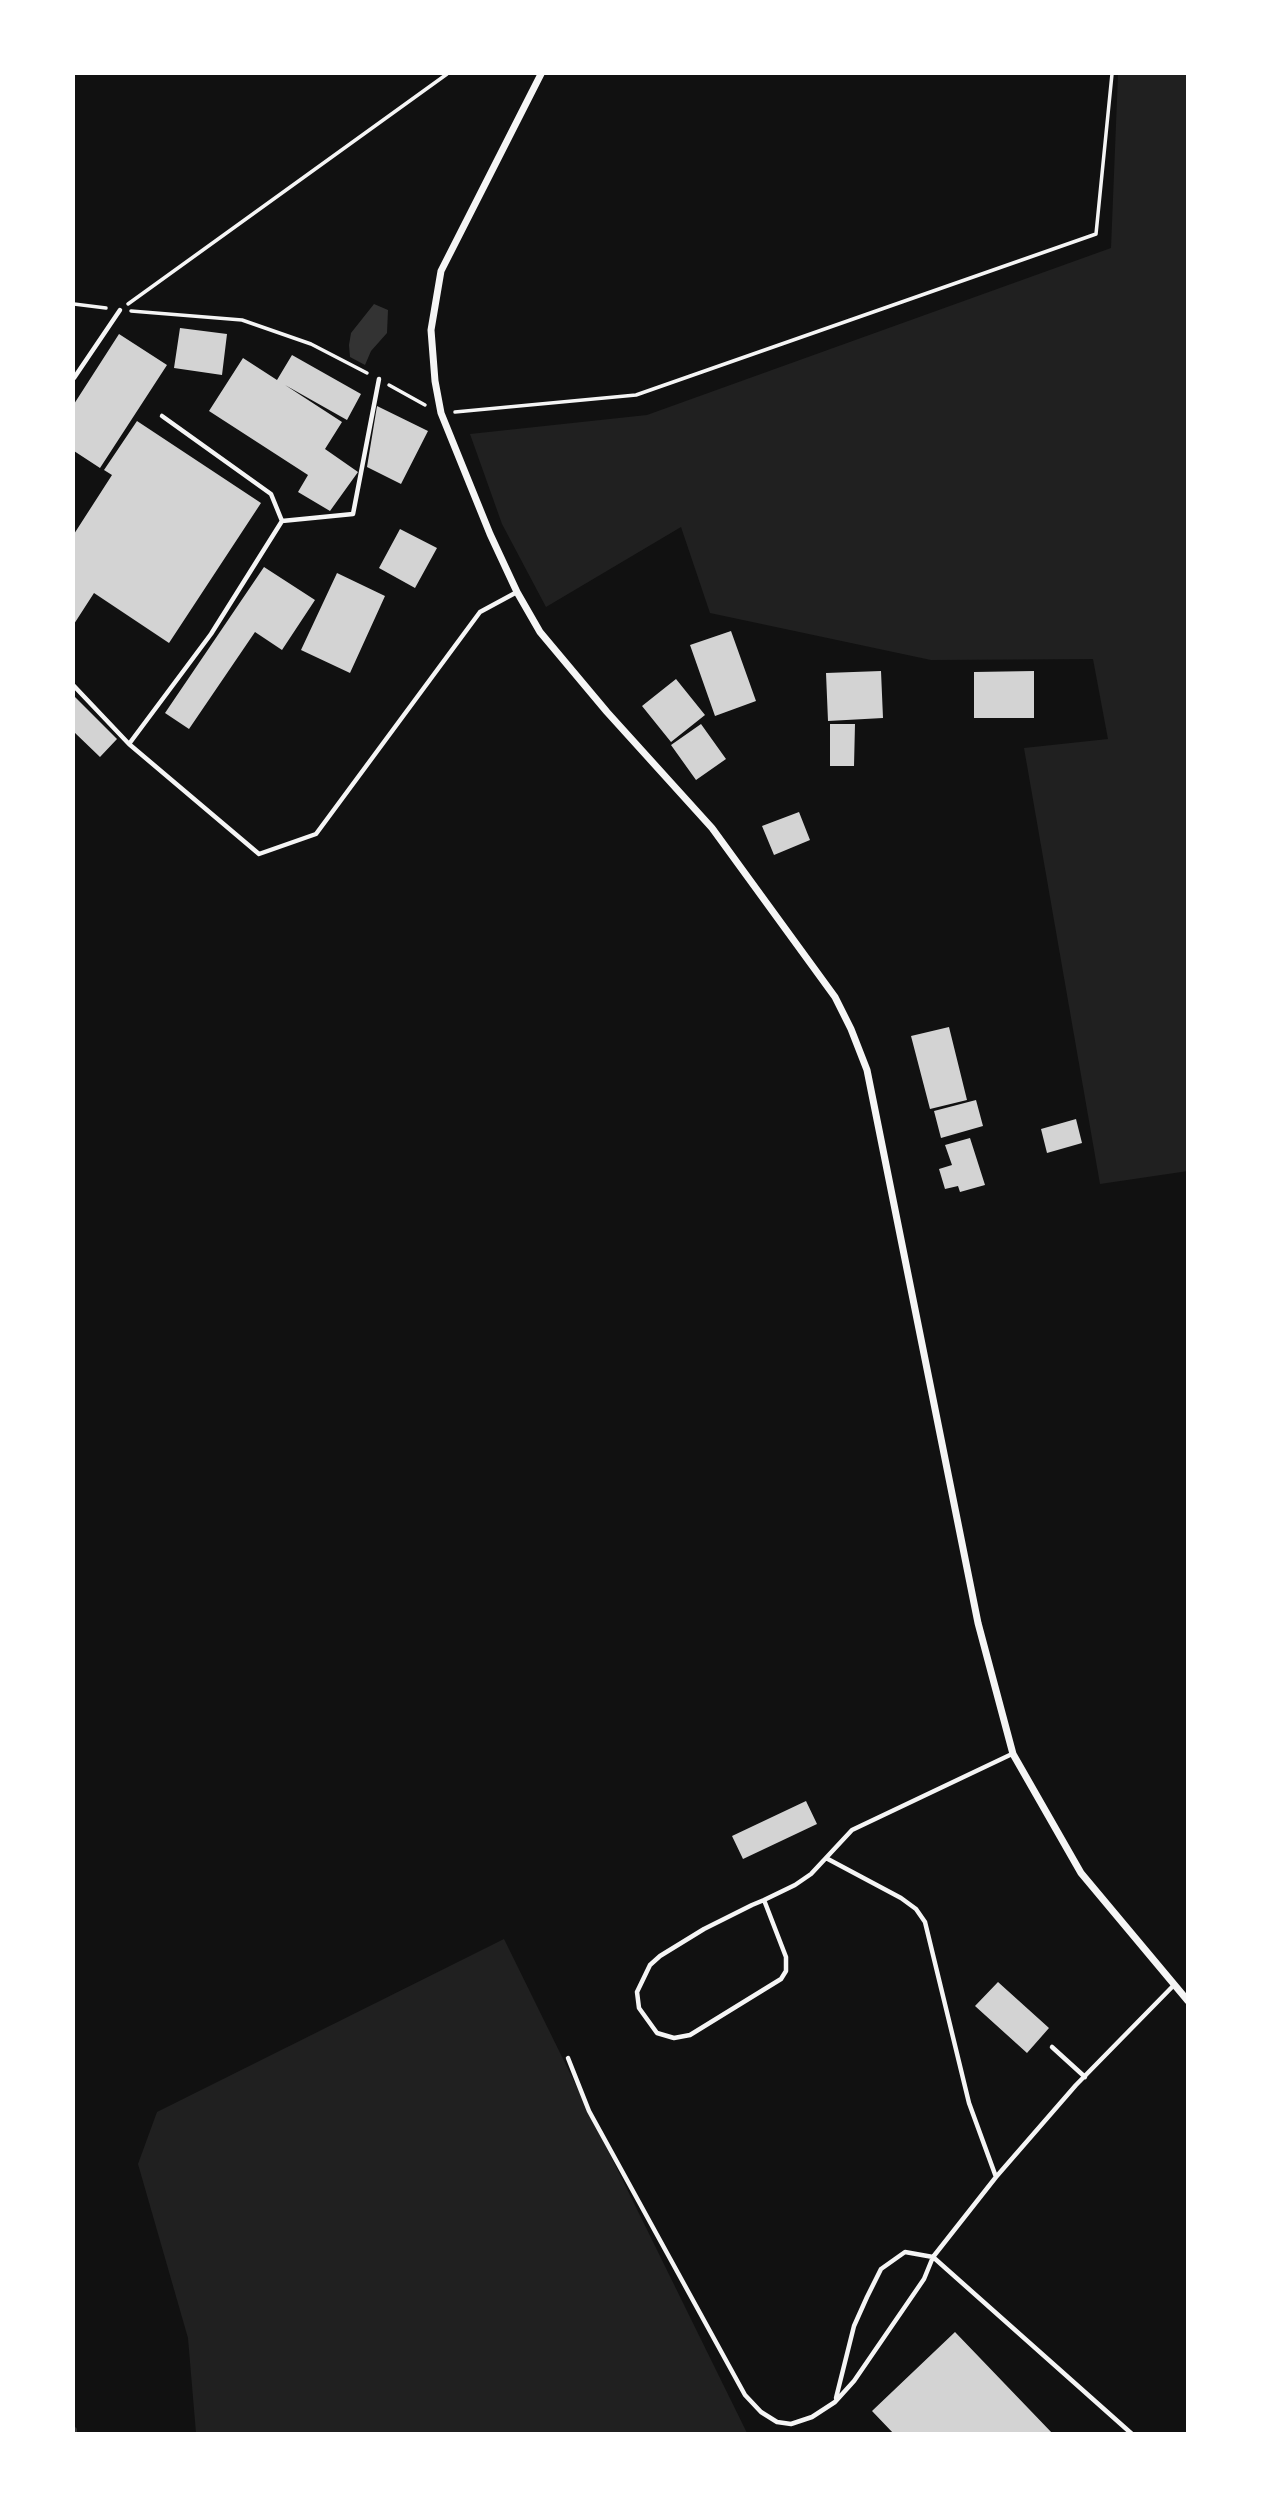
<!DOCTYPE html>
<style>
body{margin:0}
#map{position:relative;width:1261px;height:2507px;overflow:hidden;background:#111;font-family:"Source Serif 4",serif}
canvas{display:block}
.frame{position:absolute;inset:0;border:75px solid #fff;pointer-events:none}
</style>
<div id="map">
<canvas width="1261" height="2507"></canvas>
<div class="frame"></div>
</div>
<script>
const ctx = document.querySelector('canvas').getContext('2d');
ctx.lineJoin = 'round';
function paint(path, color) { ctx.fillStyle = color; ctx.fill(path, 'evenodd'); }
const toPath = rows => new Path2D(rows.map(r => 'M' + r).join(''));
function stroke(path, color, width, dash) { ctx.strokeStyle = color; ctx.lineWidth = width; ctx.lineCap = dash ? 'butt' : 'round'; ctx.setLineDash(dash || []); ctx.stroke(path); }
paint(toPath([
 [1121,74,1187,74,1188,1171,1100,1184,1024,748,1108,739,1093,659,931,660,710,613,681,527,546,607,502,524,470,434,647,415,1111,248,1118,75],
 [504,1939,747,2433,196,2433,188,2338,138,2164,157,2112]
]), '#202020');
paint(toPath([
 [374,304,388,310,387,333,371,351,365,365,350,357,349,345,351,333]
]), '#333');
stroke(toPath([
 [74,2430,74,2434]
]), '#333', 6);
paint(toPath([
 [180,328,227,334,222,375,174,368],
 [119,334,167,365,100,468,74,451,74,404],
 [292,355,361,394,347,420,285,385,342,422,325,449,358,472,330,511,298,492,308,475,209,411,243,358,277,380],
 [377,406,428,431,401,484,367,467],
 [137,421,261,503,169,643,94,593,74,624,74,534,112,475,104,470],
 [400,529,437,548,415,588,379,568],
 [264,567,315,600,282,650,255,632,189,729,165,713],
 [337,573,385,596,350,673,301,650],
 [731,631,756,701,715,716,690,645],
 [881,671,883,718,828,721,826,673],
 [1034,671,1034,718,974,718,974,672],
 [676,679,705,715,671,742,642,706],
 [74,696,117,739,100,757,74,732],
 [701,724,726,759,696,780,671,745],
 [830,724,855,724,854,766,830,766],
 [799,812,810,840,774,855,762,826],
 [949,1027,967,1100,930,1109,911,1036],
 [976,1100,983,1126,941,1138,934,1111],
 [1076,1119,1082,1143,1047,1153,1041,1129],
 [970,1138,985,1185,960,1192,958,1186,945,1189,939,1169,952,1165,945,1145],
 [806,1801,817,1824,743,1859,732,1836],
 [998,1982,1049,2028,1027,2053,975,2006],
 [955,2332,1053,2434,894,2434,872,2411]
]), '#d3d3d3');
stroke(toPath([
 [74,304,106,308],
 [128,304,447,74],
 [131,311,242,320,311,344,367,373],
 [389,385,425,405],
 [455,412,636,395,1096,234,1112,74]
]), '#f5f5f5', 3.5);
stroke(toPath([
 [74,378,120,310],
 [162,416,271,494,282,521,211,634,129,744,259,854,316,834,480,612,517,592],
 [282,521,353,514,379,379],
 [74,686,129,744],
 [826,1858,901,1898,916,1909,925,1922,969,2103,996,2177],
 [764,1900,786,1957,786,1971,781,1979,690,2035,674,2038,657,2033,639,2008,637,1992,650,1965,660,1956,704,1929,752,1905,764,1900,795,1885,811,1874,852,1830,1012,1754],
 [1052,2047,1085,2077],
 [568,2058,589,2111,745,2395,761,2412,777,2422,791,2424,812,2417,835,2402,854,2381,924,2279,933,2257,996,2177,1076,2085,1174,1985],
 [836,2398,854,2326,867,2297,881,2269,905,2252,933,2257,1132,2434]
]), '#f5f5f5', 4.5);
stroke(toPath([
 [541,74,441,271,431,330,435,381,441,413,490,534,517,592,540,632,607,712,712,828,835,997,851,1029,867,1070,978,1623,1013,1754,1081,1873,1188,2001]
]), '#f5f5f5', 7);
</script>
